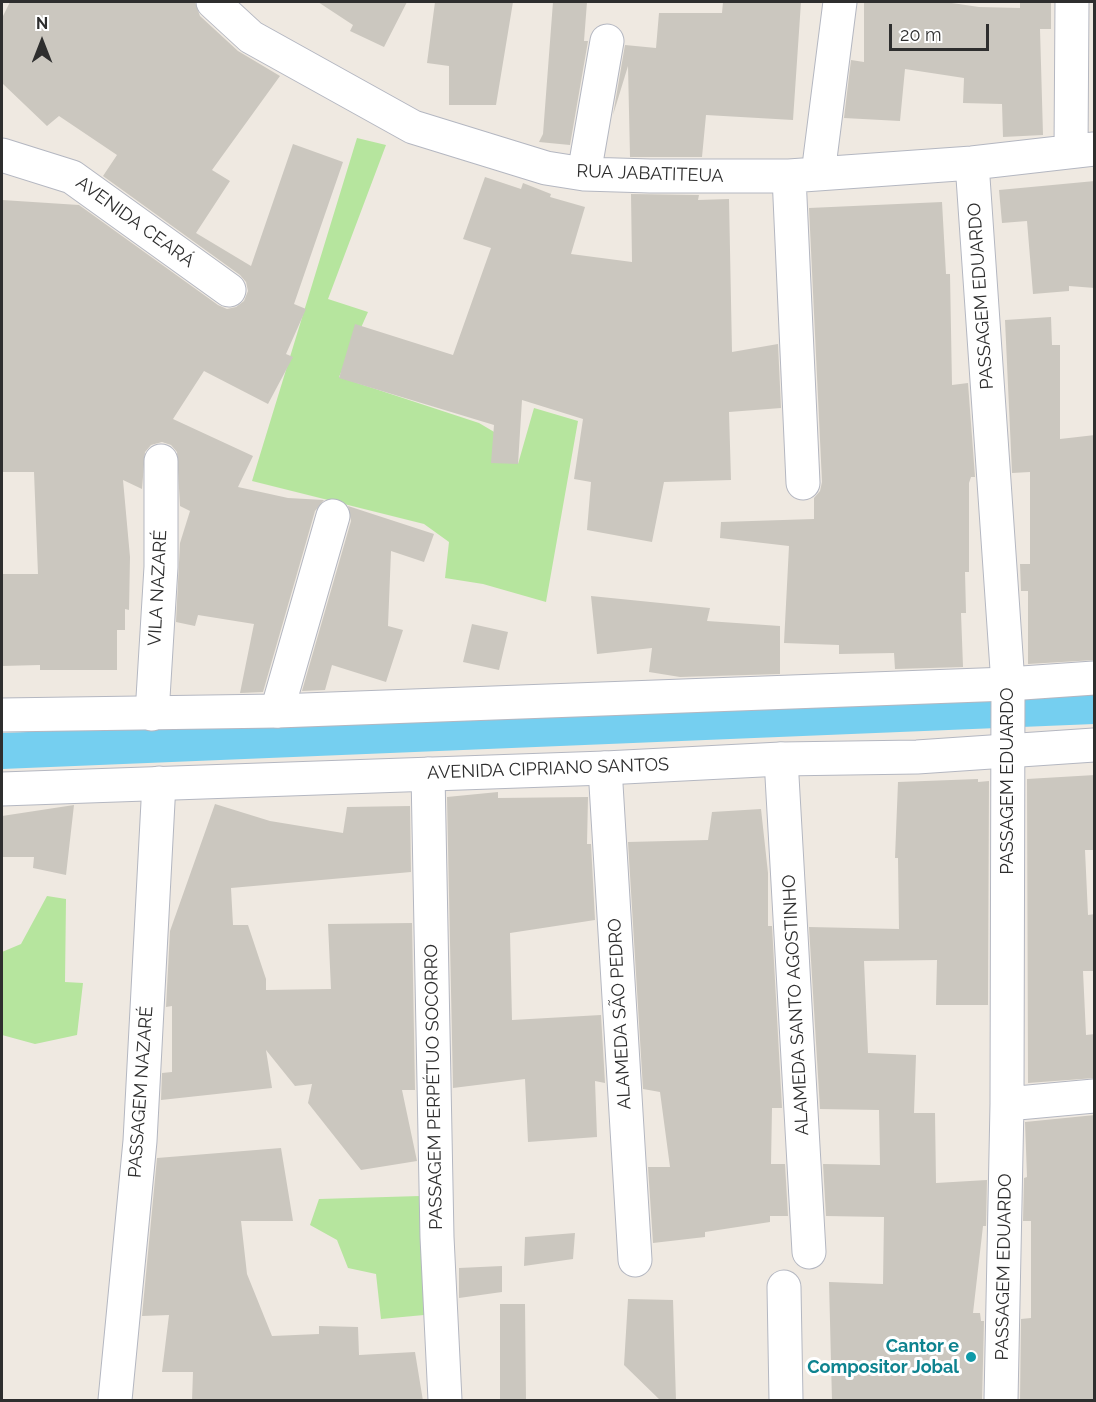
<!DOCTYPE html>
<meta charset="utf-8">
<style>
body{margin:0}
#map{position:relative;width:1096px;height:1402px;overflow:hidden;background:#efe9e1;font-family:Raleway,sans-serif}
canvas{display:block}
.frame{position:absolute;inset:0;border:3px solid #2e2e2e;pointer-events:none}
.north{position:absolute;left:12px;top:12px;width:60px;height:60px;-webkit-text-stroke:4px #fff;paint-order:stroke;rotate:0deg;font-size:16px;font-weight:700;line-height:24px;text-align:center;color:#2e2e2e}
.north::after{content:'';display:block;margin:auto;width:21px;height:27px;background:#2e2e2e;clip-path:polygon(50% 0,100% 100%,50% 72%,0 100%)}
.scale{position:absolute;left:889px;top:24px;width:100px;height:27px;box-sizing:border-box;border:3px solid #2e2e2e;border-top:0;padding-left:8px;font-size:18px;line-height:21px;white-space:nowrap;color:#2e2e2e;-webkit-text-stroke:4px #fff;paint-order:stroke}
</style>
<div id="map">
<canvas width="1096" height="1402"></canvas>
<div class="frame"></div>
<div class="north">N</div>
<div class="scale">20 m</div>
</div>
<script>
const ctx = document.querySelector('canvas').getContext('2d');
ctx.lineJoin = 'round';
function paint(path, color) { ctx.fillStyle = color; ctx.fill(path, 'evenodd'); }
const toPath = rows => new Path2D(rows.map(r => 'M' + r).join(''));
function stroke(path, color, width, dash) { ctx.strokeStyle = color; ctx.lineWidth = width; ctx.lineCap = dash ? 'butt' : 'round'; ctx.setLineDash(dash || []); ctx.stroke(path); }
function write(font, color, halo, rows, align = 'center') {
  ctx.font = font + ' Raleway,sans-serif'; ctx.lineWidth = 6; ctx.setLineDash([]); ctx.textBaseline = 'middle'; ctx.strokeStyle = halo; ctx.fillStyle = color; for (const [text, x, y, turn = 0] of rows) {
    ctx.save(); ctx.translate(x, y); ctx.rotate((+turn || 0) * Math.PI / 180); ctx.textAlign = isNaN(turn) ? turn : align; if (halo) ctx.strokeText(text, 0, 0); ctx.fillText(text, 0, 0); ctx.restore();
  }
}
paint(toPath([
 [357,138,386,145,328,299,368,312,339,377,479,423,501,436,518,464,534,408,578,421,546,602,483,584,445,578,449,542,424,524,252,481],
 [47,896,66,899,65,982,83,983,77,1035,35,1044,2,1035,2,952,21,944],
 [420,1196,424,1315,381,1319,376,1274,348,1268,337,1240,310,1225,319,1199]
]), '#b6e59e');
paint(toPath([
 [1094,690,1094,724,2,769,2,733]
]), '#75cff0');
paint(toPath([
 [10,2,195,2,200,16,238,51,280,76,212,170,230,181,196,233,251,266,293,144,343,162,294,304,306,309,286,354,293,357,268,404,204,371,173,419,253,456,238,487,288,498,324,500,315,511,263,692,240,693,254,624,198,615,195,626,176,622,180,543,190,511,180,506,177,452,171,445,162,442,151,445,145,452,142,489,123,480,130,557,129,610,125,609,125,630,117,630,117,670,40,670,40,665,2,666,2,574,38,574,34,472,2,472,2,200,79,205,218,305,227,309,236,307,244,301,248,291,246,282,240,275,103,176,117,155,59,116,47,126,2,83,2,18],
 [318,2,407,2,384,47,350,31,353,25],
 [435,2,513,2,496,105,449,105,449,66,427,63],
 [553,2,587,2,584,41,588,41,570,145,539,142,543,134],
 [723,2,801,2,793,120,706,115,702,157,630,157,628,66,613,115,625,45,656,48,659,13,722,13],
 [864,2,945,2,979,7,1020,8,1020,2,1051,2,1051,29,1040,29,1043,135,1003,137,1002,104,963,103,964,78,905,69,900,121,844,118,851,60,864,62],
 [485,177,521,189,523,183,551,194,550,197,585,207,571,254,632,262,631,194,699,195,698,200,729,199,732,352,778,344,781,408,729,412,731,480,664,482,652,542,587,530,591,482,574,479,583,419,522,400,518,464,491,463,494,425,339,378,355,324,453,355,491,248,463,239],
 [1095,181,1095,288,1069,286,1069,291,1033,294,1027,221,1002,223,999,190],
 [942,202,946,274,950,274,952,385,968,383,975,477,971,477,969,483,969,572,965,572,966,613,961,613,963,667,895,669,894,653,839,654,839,645,784,643,789,546,720,538,721,522,814,519,814,498,820,491,822,482,809,208],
 [1051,317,1052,345,1060,345,1060,439,1095,435,1095,660,1028,664,1028,591,1021,591,1020,564,1030,564,1030,472,1012,473,1005,320],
 [348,506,434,534,424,562,391,551,388,626,403,630,386,682,332,665,325,690,302,691,351,521],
 [591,596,710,608,707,621,780,626,780,674,680,677,649,672,652,648,597,654],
 [472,624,508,632,499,670,463,662],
 [1095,775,1095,850,1085,850,1088,915,1095,914,1095,971,1083,971,1086,1035,1095,1034,1095,1078,1028,1083,1027,779],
 [978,779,978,782,989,781,988,1005,936,1005,937,960,864,961,868,1053,916,1055,914,1113,935,1113,936,1183,987,1180,986,1226,983,1226,973,1313,980,1313,981,1321,984,1321,982,1401,832,1401,829,1282,883,1284,884,1217,826,1216,823,1164,880,1165,879,1110,820,1109,809,927,899,929,898,858,895,858,898,782],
 [498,792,498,798,588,797,587,844,591,844,595,920,510,933,512,1020,601,1015,605,1083,595,1081,597,1137,528,1142,525,1079,453,1088,447,797],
 [215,804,270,821,343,833,347,807,410,806,411,872,231,888,233,925,248,925,266,979,266,990,331,989,328,924,412,923,415,1090,402,1090,417,1161,361,1170,308,1103,312,1084,295,1086,266,1050,272,1088,161,1100,162,1073,172,1072,172,1006,166,1007,170,931],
 [74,805,66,875,33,868,34,857,2,857,2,816],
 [761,809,768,873,768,926,772,926,782,1108,772,1108,771,1164,785,1164,788,1216,770,1216,770,1222,705,1232,705,1237,653,1243,648,1167,670,1167,660,1092,643,1089,628,842,708,840,712,812],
 [1095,1115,1095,1401,1020,1401,1021,1319,1031,1318,1031,1221,1023,1221,1024,1178,1027,1177,1025,1122],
 [281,1148,293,1221,241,1221,247,1274,272,1336,319,1334,319,1326,358,1327,359,1355,415,1352,423,1401,192,1401,193,1372,162,1372,169,1315,142,1316,157,1158],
 [575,1233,573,1259,524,1266,525,1237],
 [502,1266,502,1292,459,1298,459,1268],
 [628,1299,673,1300,676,1401,661,1401,624,1365],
 [500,1304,525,1304,526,1401,500,1401]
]), '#cbc7bf');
const minor = toPath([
 [213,2,251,37,413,127,546,168,584,174,650,176,789,176,972,163,1094,149],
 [1071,150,1072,2],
 [2,155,72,177,229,290],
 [972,163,1008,684,1007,1104,1001,1400],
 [584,174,607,41],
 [818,174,840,2],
 [789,176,803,483],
 [277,711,333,516],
 [152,714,161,567,161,461],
 [781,759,809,1252],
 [605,768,635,1260],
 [428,774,437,1237,445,1400],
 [1007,1104,1094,1096],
 [784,1287,786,1400],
 [115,1400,140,1141,159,783]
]);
const tertiary = toPath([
 [2,715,277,711,1008,684,1094,678],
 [2,789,605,768,781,759,917,757,1094,745]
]);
stroke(minor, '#b4b7c1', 35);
stroke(tertiary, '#b4b7c1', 35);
stroke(minor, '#fff', 33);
stroke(tertiary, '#fff', 33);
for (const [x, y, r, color] of [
 [971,1357,6,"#0f9aa8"]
]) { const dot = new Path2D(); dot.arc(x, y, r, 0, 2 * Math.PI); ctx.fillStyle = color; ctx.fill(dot); stroke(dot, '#fff', 2); }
write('18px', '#2e2e2e', '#fff', [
 ["RUA JABATITEUA",650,174,2],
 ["AVENIDA CEARÁ",135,222,36],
 ["PASSAGEM EDUARDO",981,296,-94],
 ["VILA NAZARÉ",158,588,-87],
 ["AVENIDA CIPRIANO SANTOS",548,769,-2],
 ["PASSAGEM EDUARDO",1008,781,-90],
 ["ALAMEDA SANTO AGOSTINHO",796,1005,-93],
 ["ALAMEDA SÃO PEDRO",620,1014,-93],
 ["PASSAGEM PERPÉTUO SOCORRO",434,1087,-91],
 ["PASSAGEM NAZARÉ",141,1092,-86],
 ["PASSAGEM EDUARDO",1004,1267,-89]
]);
write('bold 18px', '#0d838f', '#fff', [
 ["Cantor e",959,1347],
 ["Compositor Jobal",959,1368]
], 'right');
</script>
